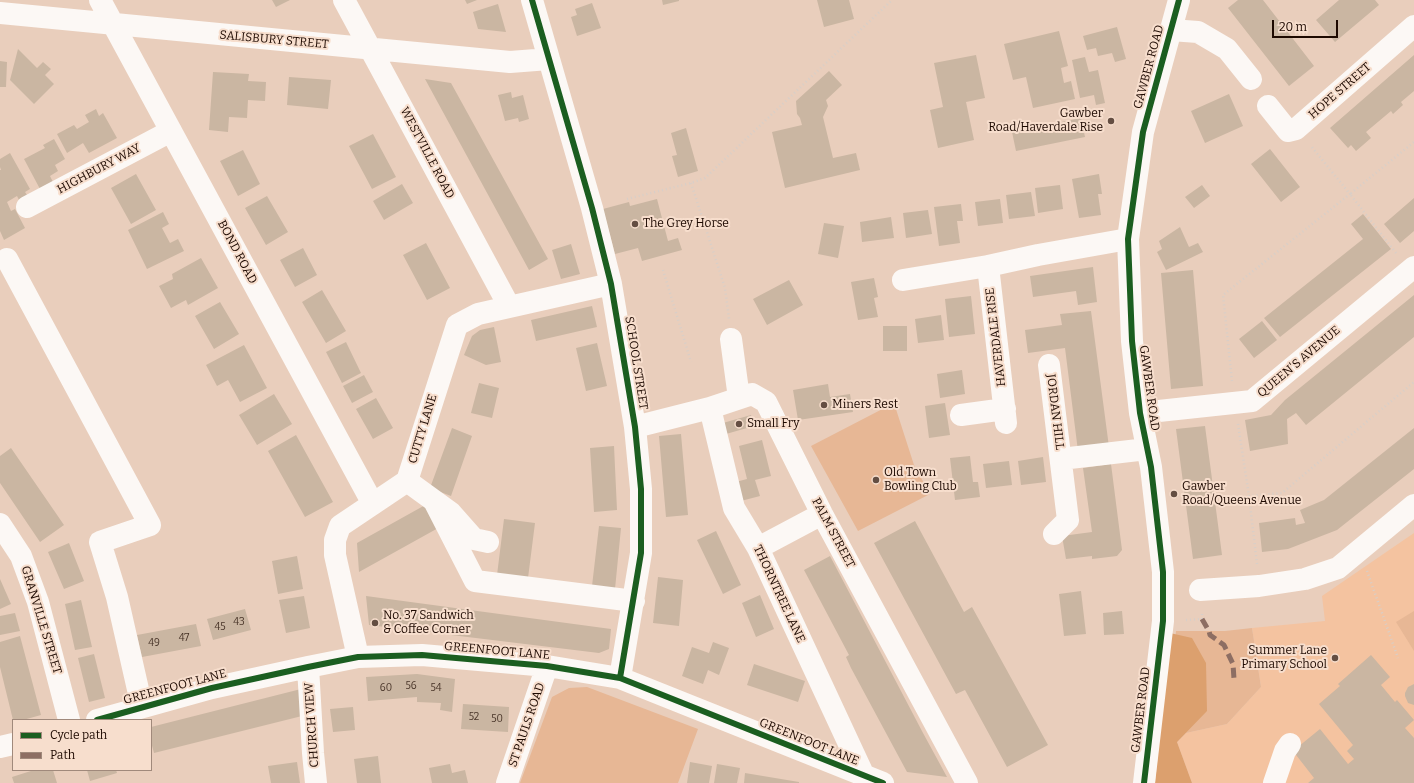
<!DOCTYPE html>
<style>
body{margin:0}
#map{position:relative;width:1414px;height:783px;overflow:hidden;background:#e9cebc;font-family:Bitter,serif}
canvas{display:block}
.legend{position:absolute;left:12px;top:719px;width:140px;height:52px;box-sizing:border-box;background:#f7decd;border:1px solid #a0897b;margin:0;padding:5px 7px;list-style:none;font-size:12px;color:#1d0900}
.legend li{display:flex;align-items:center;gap:8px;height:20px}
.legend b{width:20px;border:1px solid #a0897b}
.scale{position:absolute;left:1272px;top:20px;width:66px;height:18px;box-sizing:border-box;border:2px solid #1d0900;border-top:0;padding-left:5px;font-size:12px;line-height:14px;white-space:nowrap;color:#1d0900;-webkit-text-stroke:3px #f7decd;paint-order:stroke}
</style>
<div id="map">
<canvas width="1414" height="783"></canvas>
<ul class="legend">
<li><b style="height:5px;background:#1b5e20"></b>Cycle path</li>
<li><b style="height:5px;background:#8d6e63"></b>Path</li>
</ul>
<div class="scale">20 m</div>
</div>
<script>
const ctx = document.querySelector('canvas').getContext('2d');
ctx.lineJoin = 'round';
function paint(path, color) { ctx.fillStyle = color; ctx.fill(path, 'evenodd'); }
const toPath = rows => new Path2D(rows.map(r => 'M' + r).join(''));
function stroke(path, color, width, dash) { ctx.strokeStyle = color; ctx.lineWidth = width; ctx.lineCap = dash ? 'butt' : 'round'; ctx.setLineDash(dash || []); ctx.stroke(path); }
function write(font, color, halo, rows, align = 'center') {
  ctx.font = font + ' Bitter,serif'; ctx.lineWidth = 4; ctx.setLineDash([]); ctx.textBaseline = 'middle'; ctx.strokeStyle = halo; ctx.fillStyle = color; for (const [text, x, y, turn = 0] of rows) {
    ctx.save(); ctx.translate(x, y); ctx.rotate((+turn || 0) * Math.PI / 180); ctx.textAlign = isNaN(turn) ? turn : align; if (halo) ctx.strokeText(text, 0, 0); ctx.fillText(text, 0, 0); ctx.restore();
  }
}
paint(toPath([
 [1414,533,1414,783,1192,783,1177,742,1186,733,1227,724,1261,687,1252,628,1325,621,1322,596]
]), '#f4c3a0');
paint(toPath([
 [894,403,914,465,930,494,858,531,811,446],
 [1414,611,1414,651,1396,622],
 [1252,628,1261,687,1227,724,1186,733,1177,742,1168,715,1176,631,1225,631],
 [587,687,698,729,678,783,520,783,552,697,569,688]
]), '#e7b795');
paint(toPath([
 [1170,633,1192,638,1206,663,1207,711,1177,742,1192,783,1155,783]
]), '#dca06e');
paint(toPath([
 [272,0,290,0,276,7],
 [465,0,477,0,467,4],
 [662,0,679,0,679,1,663,5],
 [817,0,849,0,854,19,824,27],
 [1238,0,1263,0,1314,66,1289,86,1228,8],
 [1339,0,1375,0,1379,5,1335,42,1316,20],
 [592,3,601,28,577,36,571,17,577,15,575,9],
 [498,4,506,32,478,29,473,12],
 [1117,27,1126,59,1115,62,1112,53,1098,56,1096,48,1087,50,1083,36],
 [1059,31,1068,66,1061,68,1064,83,1071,81,1075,99,1033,108,1026,77,1013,80,1004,44],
 [18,49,37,68,43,62,51,69,45,75,54,84,34,104,10,80],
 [976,55,985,98,966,102,974,140,938,148,930,110,943,107,934,63],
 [1414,55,1414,91,1401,102,1403,105,1393,114,1391,111,1366,132,1371,138,1363,145,1356,151,1351,145,1348,148,1330,128],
 [1085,57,1089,72,1098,70,1105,103,1096,105,1094,95,1080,98,1072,60],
 [0,61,7,62,6,87,0,87],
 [829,71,842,85,826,100,828,106,823,117,833,158,856,153,860,170,785,188,772,132,802,125,800,118,797,114,796,101],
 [213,72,249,74,248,81,266,82,265,101,248,100,247,118,229,117,228,132,209,130],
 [289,77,331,80,328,109,287,105],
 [425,79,451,83,548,259,529,270],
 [511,92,512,98,523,95,529,119,519,122,518,118,505,121,498,95],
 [1229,94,1243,126,1205,143,1191,111],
 [96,109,99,116,103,113,117,138,89,153,83,143,67,153,57,134,74,125,77,129,89,122,85,115],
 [1081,118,1085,137,1016,151,1012,132],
 [686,128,698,171,678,177,672,156,677,155,671,133],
 [373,134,396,177,372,189,349,146],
 [54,139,65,159,55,165,58,171,50,176,53,182,40,189,24,159,45,148,43,145],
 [1270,149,1300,187,1281,202,1251,164],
 [243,150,260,184,238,196,220,161],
 [10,153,30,189,25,192,27,195,19,200,17,196,7,202,11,211,15,209,25,228,4,240,0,231,0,170,1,170,0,167,0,159],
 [136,174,156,210,131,224,111,188],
 [1099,174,1102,194,1098,194,1101,215,1079,218,1072,179],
 [402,184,413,203,384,220,373,201],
 [1060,185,1063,209,1038,213,1035,188],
 [1202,185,1210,196,1194,208,1185,197],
 [1031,192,1035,216,1009,219,1006,195],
 [267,196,288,232,266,245,245,208],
 [1414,198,1414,231,1400,243,1384,224],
 [657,199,668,241,678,238,682,250,642,261,638,248,615,254,603,209,629,202,630,206],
 [1000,199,1003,223,978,226,975,202],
 [961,204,963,221,957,221,960,243,939,246,934,207],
 [928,210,932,234,906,238,903,213],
 [163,212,169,224,162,228,170,243,178,239,184,251,147,269,128,230],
 [1363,214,1391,249,1280,337,1264,318,1363,239,1351,224],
 [891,217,894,238,862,242,860,222],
 [824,223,844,226,838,258,818,254],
 [1180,227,1189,247,1198,243,1203,252,1166,270,1157,252,1162,249,1159,241],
 [426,243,450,288,427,300,403,255],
 [571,244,580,274,561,279,552,250],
 [303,248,317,275,295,287,280,260],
 [201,258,218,288,188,305,186,300,171,308,159,286,173,279,172,274],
 [1093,267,1097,302,1078,305,1076,291,1033,297,1030,276],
 [1193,270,1203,386,1171,389,1161,273],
 [874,278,878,297,874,298,878,317,858,320,851,282],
 [789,280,803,305,767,325,753,299],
 [322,290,346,331,326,343,302,302],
 [1414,295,1414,337,1306,425,1296,413,1287,419,1288,444,1250,451,1245,420,1271,415,1285,400],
 [971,296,975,334,949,337,945,299],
 [220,302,239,334,214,349,195,316],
 [592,306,597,327,536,341,531,320],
 [1091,311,1109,447,1078,451,1065,348,1028,353,1025,330,1062,325,1060,314],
 [941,315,944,340,918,343,915,319],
 [1262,321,1277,340,1254,358,1239,339],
 [883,326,907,326,907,351,883,351],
 [494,327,501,362,486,365,464,355,472,336,480,330],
 [346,342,361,373,342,383,326,352],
 [597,343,607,386,586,391,576,348],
 [244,345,267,388,240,402,228,380,217,386,206,365],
 [962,370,965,394,940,398,937,374],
 [364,375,373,392,352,403,343,386],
 [479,383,499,388,492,418,471,413],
 [828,384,830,397,850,394,853,412,798,420,793,390],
 [274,394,292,424,257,445,239,415],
 [376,398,393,428,373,439,356,409],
 [945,403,950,435,929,438,925,406],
 [751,415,754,426,726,434,723,423],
 [1205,426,1222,555,1193,559,1176,429],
 [452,428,472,436,451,496,430,488],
 [1414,428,1414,469,1337,530,1288,549,1262,552,1259,523,1295,518,1296,525,1305,523,1300,510,1324,500],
 [681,434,688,515,666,517,659,436],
 [296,435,333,502,305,517,268,451],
 [762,440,771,476,755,480,760,496,737,502,732,483,747,479,739,446],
 [614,446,617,510,594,512,590,448],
 [11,448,64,525,40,542,0,483,0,456],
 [970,456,973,482,978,482,980,497,955,500,950,458],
 [1043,457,1046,482,1021,485,1018,461],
 [1009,461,1012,485,986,488,983,464],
 [1111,464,1122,550,1117,556,1092,559,1092,556,1066,559,1062,536,1092,532,1083,468],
 [427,504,440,527,359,572,357,543],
 [504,519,535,523,528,578,497,575],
 [915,521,964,612,972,607,1048,745,1007,767,965,690,956,694,874,543],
 [599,526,621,528,615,589,592,586],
 [716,531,741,585,723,594,697,540],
 [69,543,84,581,64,589,48,552],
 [297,556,303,589,278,594,272,561],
 [830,556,923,733,947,777,907,772,851,668,846,657,849,655,804,570],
 [658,577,683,580,679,626,653,623],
 [0,579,11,604,0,609],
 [1081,591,1086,634,1064,636,1059,594],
 [760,595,774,629,756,637,742,603],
 [304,596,310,628,286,633,279,600],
 [366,596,611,629,609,649,599,653,369,625],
 [81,600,92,647,75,650,65,604],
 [245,609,251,630,213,640,207,619],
 [1122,611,1124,634,1104,635,1103,613],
 [15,613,20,631,0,635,0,616],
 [196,624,201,646,142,657,137,635],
 [20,636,41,715,23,720,13,720,0,667,0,642],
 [713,642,729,648,719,675,708,670,703,684,682,676,692,647,709,653],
 [94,654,105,698,89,702,78,658],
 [1371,655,1390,677,1381,685,1395,702,1397,700,1414,720,1405,728,1414,738,1414,783,1308,783,1314,778,1293,751,1320,729,1348,764,1354,759,1347,751,1353,745,1319,704,1340,686,1338,684],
 [754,664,805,681,798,702,747,685],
 [417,674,455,679,452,712,440,710,441,703,417,702,417,697,368,701,366,677],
 [1414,684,1414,705,1408,703,1405,696,1405,693,1408,687],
 [301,689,302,716,154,753,151,742,151,727],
 [463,704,509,707,508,732,461,729],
 [353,707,355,730,333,732,330,709],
 [378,756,381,783,357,783,354,759],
 [297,762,300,783,271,783,268,766],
 [690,762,712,766,709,783,687,783],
 [450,764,452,773,465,770,468,783,432,783,429,768],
 [717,764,740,768,737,783,714,783],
 [34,770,53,770,57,783,14,783,12,777],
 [87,770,116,770,117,773,90,781],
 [745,773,799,782,799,783,744,783]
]), '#cab6a2');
stroke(toPath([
 [691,183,725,288,729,319],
 [627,199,691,183,705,178,892,0],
 [1396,253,1350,194,1414,142],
 [663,270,691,362],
 [1232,381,1223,295,1350,194,1311,146],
 [1238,424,1249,496],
 [1257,564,1249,496,1282,493,1414,382],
 [1367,571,1398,658],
 [1186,620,1202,619,1202,612]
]), '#d7cfc9', 2.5, [1, 3]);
stroke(toPath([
 [100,0,373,504],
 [344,0,509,306],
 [532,0,592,208,611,284,635,427,641,489,641,553,620,678],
 [0,13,510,62,549,59],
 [1171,30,1198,32,1227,49,1251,79],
 [1268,106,1288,131,1296,129,1414,26],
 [27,207,171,131],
 [7,259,150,525,100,542,117,597,142,707],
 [903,280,988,266],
 [731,339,739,398],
 [1049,365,1068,520,1054,534],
 [710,408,734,508,758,548,864,776],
 [1140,413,1252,401,1414,267],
 [961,415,1005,409],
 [1006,423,988,266,1038,255,1128,239],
 [635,427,710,408,752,394,766,402,822,514,967,783],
 [1061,459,1147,449],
 [407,481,451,513,474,539,488,542],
 [434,501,475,581,634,601],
 [0,524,21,556,38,602,69,720],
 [758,548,822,514],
 [1200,590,1259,586,1305,579,1338,568,1414,505],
 [358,657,335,555,335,540,340,526,407,481,457,325,478,314,611,284],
 [308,667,313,753,316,783],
 [97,720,212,688,308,667,358,657,422,655,547,666,620,678,883,783],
 [0,747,13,744],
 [507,783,547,666],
 [1144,783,1163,621,1163,572,1151,467,1140,413,1132,341,1128,239,1143,132,1179,0],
 [1274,783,1285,751,1290,744]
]), '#fcf8f5', 22);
stroke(toPath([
 [1202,619,1209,631,1210,635,1224,645,1233,664,1234,679]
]), '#8d6e63', 5, [10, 5]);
stroke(toPath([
 [532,0,592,208,611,284,635,427,641,489,641,553,620,678],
 [97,720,212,688,308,667,358,657,422,655,547,666,620,678,883,783],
 [1144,783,1163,621,1163,572,1151,467,1140,413,1132,341,1128,239,1143,132,1179,0]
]), '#1b5e20', 6);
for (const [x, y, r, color] of [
 [1111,121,4,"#644e42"],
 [635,224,4,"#644e42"],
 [824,405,4,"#644e42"],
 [739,424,4,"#644e42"],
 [876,480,4,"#644e42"],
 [1174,494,4,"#644e42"],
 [375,623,4,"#644e42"],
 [1335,658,4,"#644e42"]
]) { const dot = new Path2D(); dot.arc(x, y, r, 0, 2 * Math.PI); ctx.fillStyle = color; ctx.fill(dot); stroke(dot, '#f7decd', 1.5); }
write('10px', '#483428', null, [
 ["43",239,622],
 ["45",220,627],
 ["47",184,638],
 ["49",154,643],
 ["56",411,686],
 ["60",386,688],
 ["54",436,688],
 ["52",474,717],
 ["50",497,719]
]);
write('12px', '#1d0900', '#f7decd', [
 ["SALISBURY STREET",274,40,5],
 ["GAWBER ROAD",1149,67,-75],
 ["HOPE STREET",1340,91,-41],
 ["WESTVILLE ROAD",427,153,62],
 ["HIGHBURY WAY",99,169,-28],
 ["BOND ROAD",237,252,62],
 ["HAVERDALE RISE",996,337,-97],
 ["QUEEN'S AVENUE",1299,362,-40],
 ["SCHOOL STREET",636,363,81],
 ["GAWBER ROAD",1149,388,82],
 ["JORDAN HILL",1055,412,83],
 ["CUTTY LANE",423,429,-73],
 ["PALM STREET",833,533,62],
 ["THORNTREE LANE",779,594,65],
 ["GRANVILLE STREET",41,620,73],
 ["GREENFOOT LANE",497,651,5],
 ["GREENFOOT LANE",175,687,-15],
 ["GAWBER ROAD",1141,710,-83],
 ["CHURCH VIEW",312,725,-94],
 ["ST PAULS ROAD",527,725,-71],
 ["GREENFOOT LANE",809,742,22]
]);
write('12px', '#1d0900', '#f7decd', [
 ["Gawber",1103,114,"right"],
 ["Road/Haverdale Rise",1103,128,"right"],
 ["The Grey Horse",643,224],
 ["Miners Rest",832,405],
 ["Small Fry",747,424],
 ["Old Town",884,473],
 ["Bowling Club",884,487],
 ["Gawber",1182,487],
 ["Road/Queens Avenue",1182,501],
 ["No. 37 Sandwich",383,616],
 ["& Coffee Corner",383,630],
 ["Summer Lane",1327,651,"right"],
 ["Primary School",1327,665,"right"]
], 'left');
</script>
